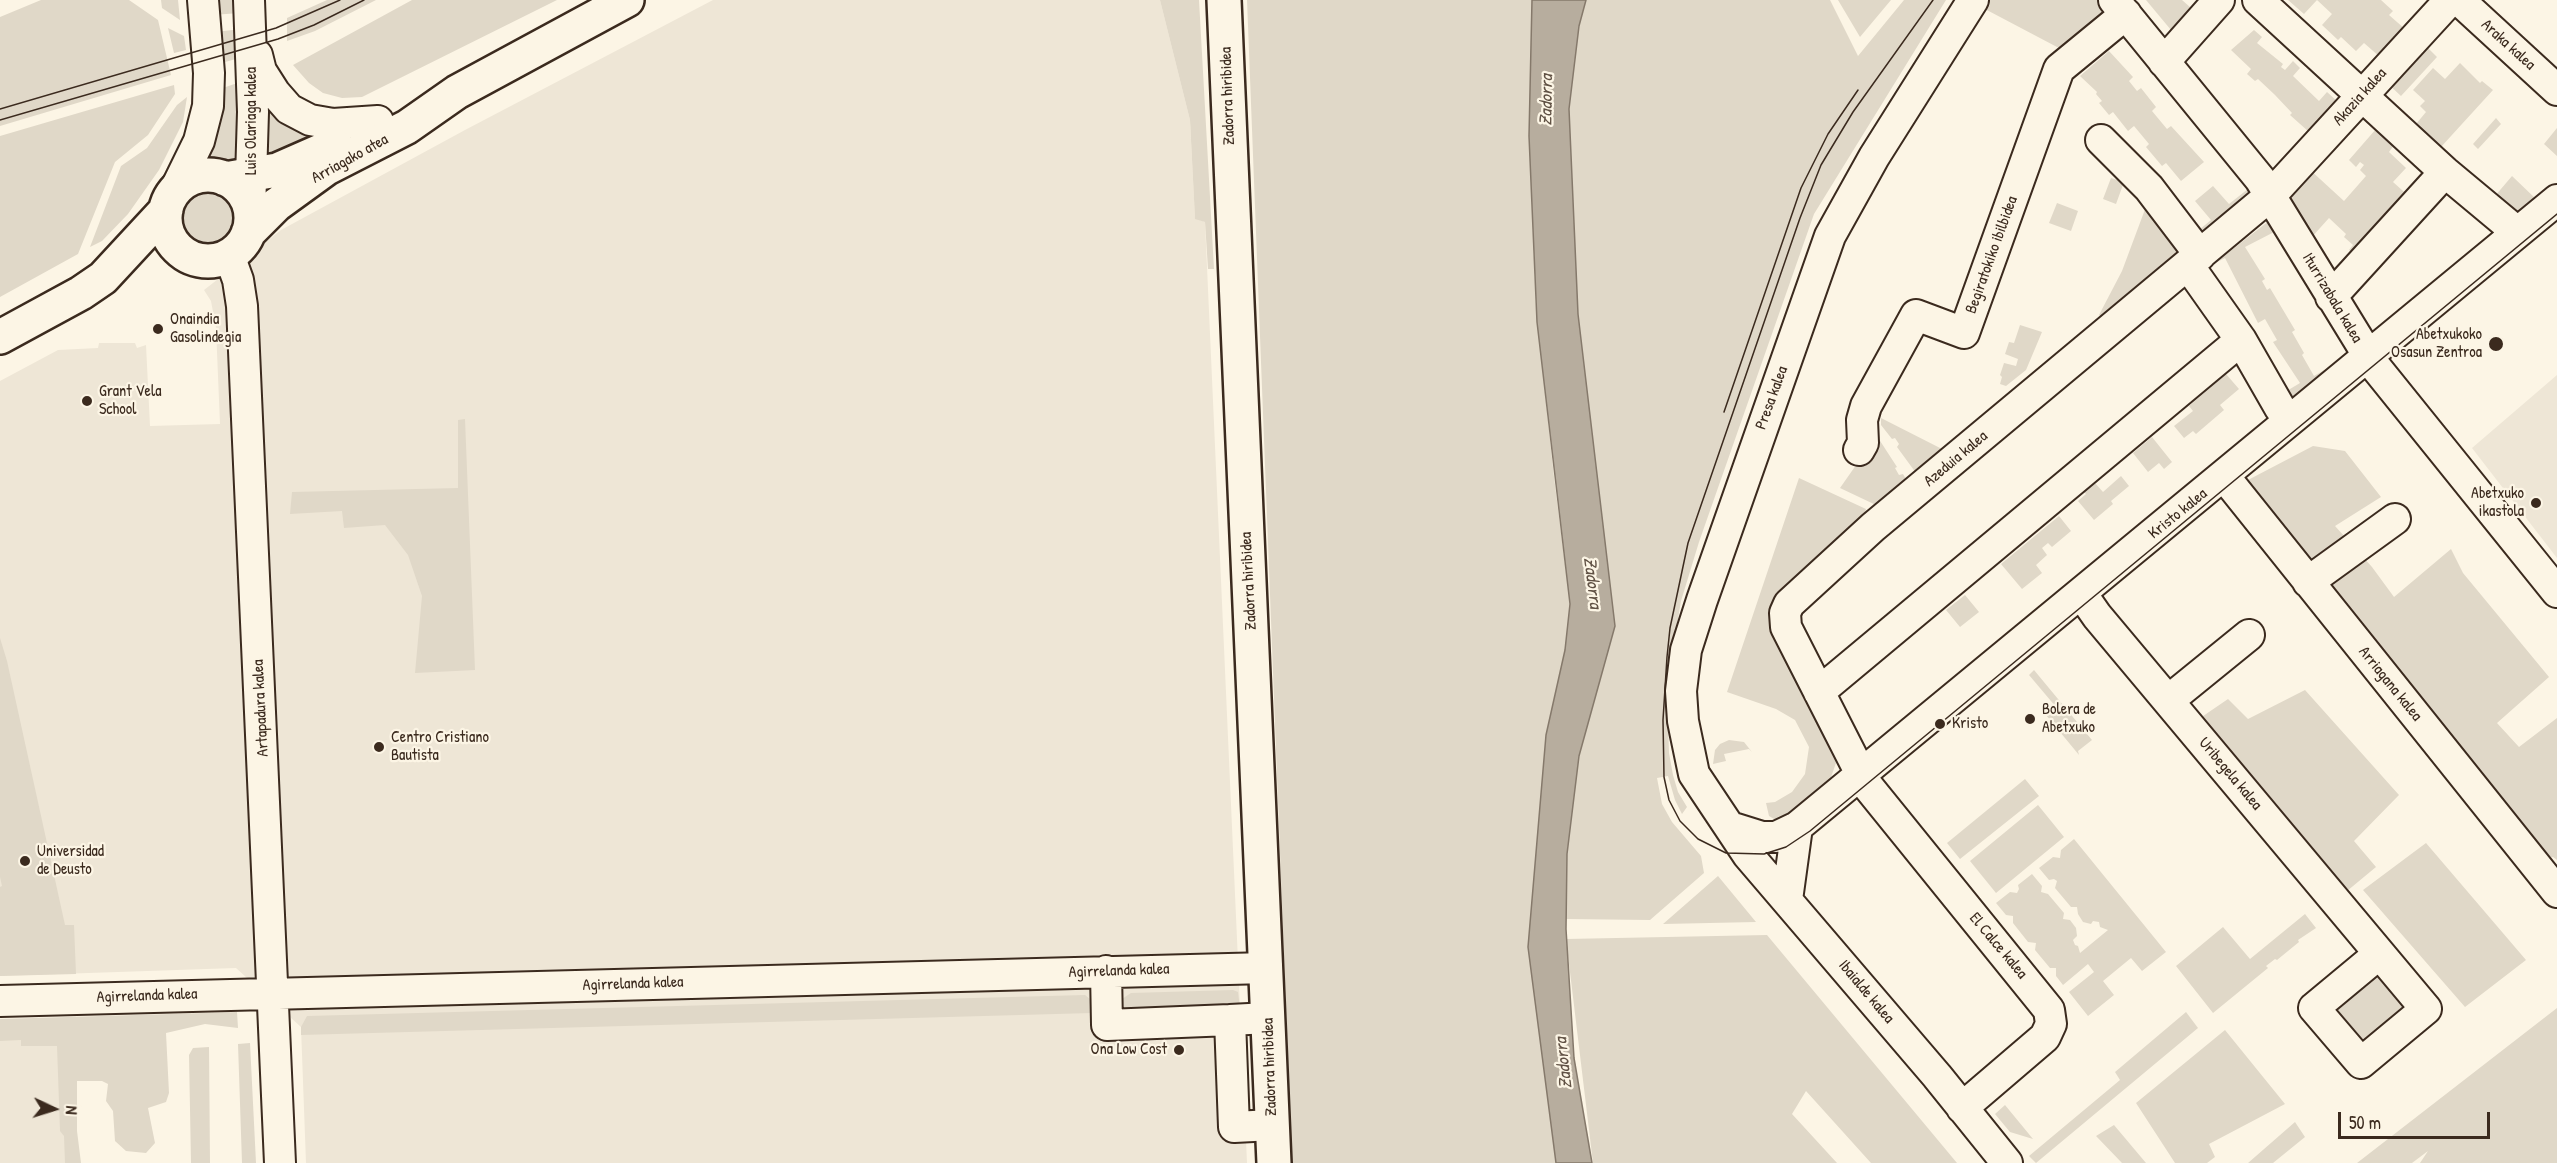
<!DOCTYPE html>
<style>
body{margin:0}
#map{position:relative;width:2557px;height:1163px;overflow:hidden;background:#fcf5e5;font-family:"Patrick Hand",sans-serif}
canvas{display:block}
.north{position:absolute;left:24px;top:1079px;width:60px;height:60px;-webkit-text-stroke:4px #fcf5e5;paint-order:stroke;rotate:94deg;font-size:16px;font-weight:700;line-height:24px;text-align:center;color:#3b2a1e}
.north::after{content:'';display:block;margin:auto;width:21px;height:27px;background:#3b2a1e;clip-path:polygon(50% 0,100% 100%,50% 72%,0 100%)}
.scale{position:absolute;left:2338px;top:1112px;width:152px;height:27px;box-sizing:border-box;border:3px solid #3b2a1e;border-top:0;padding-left:8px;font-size:18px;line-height:21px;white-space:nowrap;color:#3b2a1e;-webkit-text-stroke:4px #fcf5e5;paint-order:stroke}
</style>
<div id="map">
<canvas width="2557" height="1163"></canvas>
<div class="north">N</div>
<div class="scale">50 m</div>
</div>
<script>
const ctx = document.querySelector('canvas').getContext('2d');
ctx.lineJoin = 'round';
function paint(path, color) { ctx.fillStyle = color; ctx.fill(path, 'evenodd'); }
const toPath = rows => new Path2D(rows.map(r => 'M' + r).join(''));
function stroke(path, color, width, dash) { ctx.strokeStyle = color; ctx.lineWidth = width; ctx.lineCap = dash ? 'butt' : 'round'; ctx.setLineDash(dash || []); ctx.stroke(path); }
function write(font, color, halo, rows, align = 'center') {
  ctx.font = font + ' "Patrick Hand",sans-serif'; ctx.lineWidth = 4.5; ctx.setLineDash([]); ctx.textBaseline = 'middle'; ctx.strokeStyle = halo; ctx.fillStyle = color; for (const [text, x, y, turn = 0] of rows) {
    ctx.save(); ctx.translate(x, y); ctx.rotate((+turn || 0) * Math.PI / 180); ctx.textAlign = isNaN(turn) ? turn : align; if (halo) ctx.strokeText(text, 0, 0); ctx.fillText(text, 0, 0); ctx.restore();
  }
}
paint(toPath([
 [713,0,1160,0,1190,120,1195,218,1205,222,1247,1163,306,1163,301,1027,236,968,0,976,0,381,58,350,98,348,99,343,135,343,137,348,146,345,150,426,220,424,216,328,211,301,204,290,281,230,465,130],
 [2557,375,2557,558,2472,448],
 [0,1031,64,1031,68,1163,0,1163]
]), '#eee6d6');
paint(toPath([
 [41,0,129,0,158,20,171,75,0,126,0,17],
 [161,0,178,0,180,20,162,8],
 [211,0,239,0,240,13,212,15],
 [327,0,376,0,315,31,287,41,287,18],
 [412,0,557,0,362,97,342,98,323,93,309,83,293,65],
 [1160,0,1199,0,1214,269,1208,269,1205,222,1195,219,1190,120],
 [1247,0,1532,0,1529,136,1536,307,1554,477,1570,604,1565,650,1546,735,1528,947,1556,1163,1292,1163],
 [1586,0,1830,0,1858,56,1904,0,1946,0,1814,214,1699,542,1681,601,1673,649,1668,720,1669,753,1673,775,1678,792,1687,807,1682,814,1675,800,1668,776,1657,778,1662,804,1672,822,1701,856,1704,873,1650,920,1566,919,1567,854,1579,756,1615,626,1578,314,1569,109,1579,26],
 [1838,0,1891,0,1860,37],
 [1989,0,2102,0,2109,9,2075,50,2057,47,1983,8],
 [2146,0,2182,0,2199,15,2171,41,2171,30],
 [2288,0,2381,0,2393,11,2389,15,2405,29,2380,57,2364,43,2356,51,2341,37,2338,40,2322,25,2332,14,2317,0,2304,14],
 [168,28,184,36,186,50,174,53],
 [241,29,243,57,218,64,215,32],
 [2254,30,2262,37,2257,43,2283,64,2281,67,2285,70,2293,61,2300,68,2293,76,2319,101,2327,92,2337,101,2309,132,2290,115,2292,113,2275,95,2258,79,2255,81,2247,74,2251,69,2231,50],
 [2422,42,2437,57,2401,96,2386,82],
 [2109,51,2133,77,2129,81,2137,91,2141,88,2156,107,2152,111,2167,129,2171,126,2204,162,2181,181,2166,163,2162,166,2146,147,2149,144,2134,126,2128,131,2113,112,2109,115,2099,103,2102,101,2096,94,2097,92,2080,76],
 [2460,63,2480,83,2482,81,2493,90,2441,147,2416,124,2426,112,2420,106,2425,101,2413,90,2433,68,2445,79],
 [243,81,238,162,202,163,220,89],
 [174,85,175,94,148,135,115,162,78,254,0,297,0,136],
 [187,97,183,122,159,170,128,214,102,241,90,247,121,166,147,148,177,105],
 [264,103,315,134,270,153,263,153],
 [2496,118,2501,124,2478,149,2473,144],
 [2557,128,2557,156,2544,144],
 [2376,129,2394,145,2389,152,2406,168,2393,182,2412,199,2358,258,2349,250,2353,245,2344,237,2346,234,2329,218,2311,238,2289,197,2308,168,2344,201,2366,176,2360,170,2364,165,2360,162,2356,167,2349,160],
 [2512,176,2536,199,2510,221,2495,196],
 [2111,178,2124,182,2116,204,2103,199],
 [2253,185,2256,189,2196,240,2193,235,2211,220,2195,201,2213,186,2229,204],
 '181 218a28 28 0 1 1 56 0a28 28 0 1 1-56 0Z',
 [2057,203,2078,211,2071,231,2049,223],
 [2147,204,2185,249,2102,318,2099,315,2122,271],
 [2270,220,2278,230,2245,247,2265,279,2262,281,2267,290,2270,288,2295,330,2292,332,2304,353,2302,355,2314,376,2326,369,2328,372,2287,405,2280,395,2300,383,2273,342,2277,340,2265,319,2258,323,2225,258,2215,263],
 [2020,325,2042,332,2026,370,2006,386,2000,384,2002,377,2000,375,2004,363,2016,366,2018,359,2005,354,2009,342,2014,343],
 [2226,374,2239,389,2220,405,2224,410,2196,434,2193,431,2184,438,2174,426,2193,411,2189,406],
 [1881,418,1944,450,1916,473,1897,447,1899,444,1895,438,1892,439,1881,425],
 [465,419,475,670,415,673,422,596,408,555,385,525,344,528,342,511,290,514,292,492,458,488,458,420],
 [1873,430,1897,467,1895,468,1899,475,1903,474,1907,481,1878,506,1840,488,1861,458],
 [2152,437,2172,462,2164,469,2159,463,2148,472,2133,453],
 [2313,446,2345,451,2381,497,2335,526,2372,567,2394,597,2451,549,2463,573,2549,677,2497,723,2519,747,2557,718,2557,860,2553,857,2540,860,2248,480],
 [2121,476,2129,486,2111,501,2113,504,2094,520,2078,501,2086,494,2084,492,2095,483,2103,492],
 [1799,478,1866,509,1864,516,1784,600,1835,754,1836,763,1830,780,1824,789,1787,818,1776,820,1769,816,1766,803,1775,802,1792,792,1805,774,1809,747,1795,720,1776,709,1727,692],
 [2059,516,2071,531,2052,547,2048,543,2042,548,2047,555,2036,565,2042,573,2022,589,2001,564],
 [1965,595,1979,612,1960,627,1946,610],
 [0,638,7,661,65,925,74,925,76,974,0,976,0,887,2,886,0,877],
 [2034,670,2092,740,2078,751,2079,755,2046,715,2056,707,2029,675],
 [2305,690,2399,795,2354,841,2376,867,2341,896,2190,725,2228,699,2248,719],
 [1729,740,1744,742,1752,752,1749,749,1724,754,1726,761,1713,764,1715,750,1720,744],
 [2025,779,2039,796,1960,859,1947,843],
 [2038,805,2064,837,1996,893,1970,861],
 [2074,839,2166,952,2142,971,2131,958,2103,981,2114,995,2088,1016,2069,992,2094,972,2088,964,2063,985,2056,976,2056,968,2050,968,2035,950,2036,943,2028,942,2013,923,2013,916,2006,915,1996,903,2010,892,2017,893,2019,889,2018,885,2032,874,2042,886,2041,892,2048,894,2064,913,2063,919,2070,920,2076,928,2077,936,2073,940,2075,945,2078,946,2080,953,2108,930,2100,927,2099,922,2093,921,2091,924,2083,922,2078,914,2077,907,2071,907,2055,888,2057,881,2054,879,2049,880,2039,868,2053,857,2060,858,2061,850],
 [2426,843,2526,960,2465,1007,2363,890],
 [1718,876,1756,922,1663,924],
 [2305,914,2316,928,2298,940,2299,942,2277,960,2275,959,2266,966,2268,968,2213,1013,2176,966,2223,927,2250,959],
 [1767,935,1957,1163,1871,1163,1806,1091,1792,1114,1837,1163,1593,1163,1566,939],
 [2382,972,2408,1003,2408,1012,2363,1042,2333,1012,2334,1002],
 [1233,990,1238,992,1240,1009,1123,1012,1122,999,1131,993],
 [1085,995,1091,1000,1092,1013,301,1035,301,1027,307,1016],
 [2557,1008,2557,1163,2420,1163,2428,1151,2412,1163,2357,1163],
 [237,1012,238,1028,205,1024,166,1033,169,1093,166,1102,148,1108,155,1143,146,1153,126,1151,115,1141,113,1111,106,1101,108,1084,102,1081,77,1081,77,1131,81,1163,65,1163,64,1136,60,1131,57,1046,21,1046,21,1040,0,1041,0,1019],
 [2186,1012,2198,1028,2036,1163,2029,1156,2120,1080,2115,1072],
 [2225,1030,2285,1104,2209,1144,2215,1157,2207,1163,2175,1163,2136,1103],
 [250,1043,256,1163,242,1163,238,1044],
 [209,1047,210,1163,191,1163,189,1055,193,1048],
 [2005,1105,2033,1139,2010,1132,1995,1114],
 [2295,1122,2305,1137,2273,1163,2248,1163],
 [2114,1125,2146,1163,2122,1163,2096,1136]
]), '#e0d8c8');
const water = toPath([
 [1532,0,1586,0,1579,26,1569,109,1578,314,1615,626,1579,756,1567,854,1566,929,1574,1058,1592,1163,1556,1163,1528,947,1546,735,1565,650,1570,604,1537,322,1529,136,1532,0]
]);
paint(water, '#b7ad9e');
stroke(water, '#85796b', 1.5);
const minor = toPath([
 [249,0,253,112,250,212],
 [1973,0,1874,157,1830,236,1702,600,1686,650,1681,691,1683,721,1694,774,1748,855,1937,1076,2007,1163],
 [2114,0,2260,179,2374,365,2557,592],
 [2258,0,2445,172,2517,232],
 [2459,0,2557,90],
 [257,55,261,71,275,93,289,109,310,120,333,124,378,121],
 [2164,62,2219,0],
 [2101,140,2149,188,2200,255],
 [175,190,199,141,208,106,209,73,203,0],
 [229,255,238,280,242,306,280,1163],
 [2188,265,2241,340,2280,408],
 [2331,297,2445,172],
 [1859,450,1863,443,1862,420,1866,406,1916,315,1964,333,2059,69,2126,14],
 [2224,476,2557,892],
 [2308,582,2395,519],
 [2081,593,2097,616,2426,1009,2361,1063,2314,1008,2379,954],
 [1819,692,2241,340],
 [2169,700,2249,635],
 [1730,827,1762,837,1776,837,1797,827,2557,200],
 [1787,900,1797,827],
 [1106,971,1107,1025,1230,1020],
 [0,1001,1267,968],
 [1268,1018,1230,1020,1234,1127,1273,1125],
 [1962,1108,2045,1037,2051,1024,2049,1010,1866,784,1786,627,1785,613,1789,604,1873,527,2271,195,2450,0]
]);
const major = toPath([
 [1224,0,1274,1163],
 '165 218a43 43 0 1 1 86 0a43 43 0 1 1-86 0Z',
 [225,179,277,170,334,145],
 [248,233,276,205,327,168,407,127,457,92,627,0],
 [0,337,81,293,103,278,166,210]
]);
stroke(minor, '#3b2a1e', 34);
stroke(major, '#3b2a1e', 38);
stroke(minor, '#fcf5e5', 30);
stroke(major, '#fcf5e5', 33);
stroke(toPath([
 [1933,0,1853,112,1821,165,1800,218,1688,543,1670,628,1667,657,1663,720,1664,777,1669,800,1680,821,1698,839,1726,853,1764,854,1786,847,1810,831,2557,214],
 [0,109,276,28,340,0],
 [0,120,278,39,314,25,364,0],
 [1724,412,1801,188,1828,134,1858,90]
]), '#3b2a1e', 1.5);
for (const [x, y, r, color] of [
 [158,329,6,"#3b2a1e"],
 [2496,344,8,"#3b2a1e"],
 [87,401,6,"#3b2a1e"],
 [2536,503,6,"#3b2a1e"],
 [2030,719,6,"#3b2a1e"],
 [1940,724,6,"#3b2a1e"],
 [379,747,6,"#3b2a1e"],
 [25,861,6,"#3b2a1e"],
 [1179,1050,6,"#3b2a1e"]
]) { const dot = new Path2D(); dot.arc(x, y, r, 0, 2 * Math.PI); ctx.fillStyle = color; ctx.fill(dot); stroke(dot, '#fcf5e5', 2); }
write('16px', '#3b2a1e', '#fcf5e5', [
 ["Araka kalea",2508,45,42],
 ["Zadorra hiribidea",1228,96,-92],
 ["Akazia kalea",2360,97,-48],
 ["Luis Olariaga kalea",252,121,-90],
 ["Arriagako atea",350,159,-29],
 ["Begiratokiko ibilbidea",1992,255,-70],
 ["Iturrizabala kalea",2332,298,59],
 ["Presa kalea",1772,398,-70],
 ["Azeduia kalea",1956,459,-40],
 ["Kristo kalea",2178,514,-39],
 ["Zadorra hiribidea",1249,581,-93],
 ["Arriagana kalea",2390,684,51],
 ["Artapadura kalea",261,708,-93],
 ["Uribegela kalea",2230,774,50],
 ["El Calce kalea",1998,946,50],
 ["Agirrelanda kalea",1119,971,-2],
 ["Agirrelanda kalea",633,984,-2],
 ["Ibaialde kalea",1866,992,50],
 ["Agirrelanda kalea",147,996,-2],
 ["Zadorra hiribidea",1270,1067,-92]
]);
write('16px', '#3b2a1e', '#fcf5e5', [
 ["Onaindia",170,320],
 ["Gasolindegia",170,338],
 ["Abetxukoko",2482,335,"right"],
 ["Osasun Zentroa",2482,353,"right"],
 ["Grant Vela",99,392],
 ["School",99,410],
 ["Abetxuko",2524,494,"right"],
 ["ikastola",2524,512,"right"],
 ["Bolera de",2042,710],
 ["Abetxuko",2042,728],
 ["Kristo",1952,724],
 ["Centro Cristiano",391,738],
 ["Bautista",391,756],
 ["Universidad",37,852],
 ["de Deusto",37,870],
 ["Ona Low Cost",1167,1050,"right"]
], 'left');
write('italic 18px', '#605144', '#fcf5e5', [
 ["Zadorra",1547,100,-89],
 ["Zadorra",1592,583,83],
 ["Zadorra",1564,1063,-96]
]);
</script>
